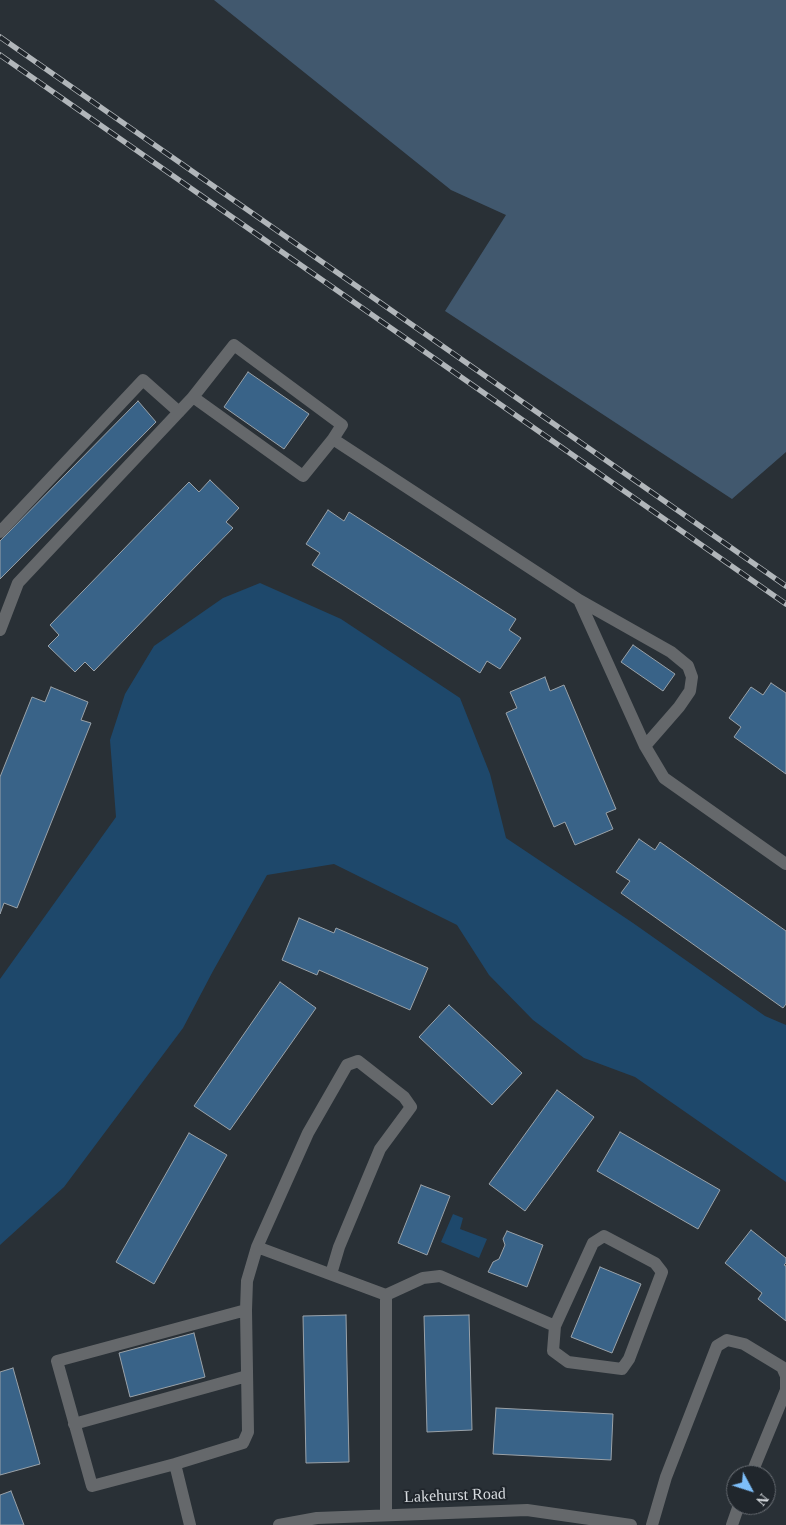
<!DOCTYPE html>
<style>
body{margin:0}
#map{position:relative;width:786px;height:1525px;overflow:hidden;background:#293036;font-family:Georgia,serif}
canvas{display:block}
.north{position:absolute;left:726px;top:1465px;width:50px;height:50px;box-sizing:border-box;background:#20262c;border:1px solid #696e74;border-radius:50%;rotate:130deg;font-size:14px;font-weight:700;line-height:20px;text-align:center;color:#d7dbdf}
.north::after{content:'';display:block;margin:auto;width:18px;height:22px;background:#7dbef9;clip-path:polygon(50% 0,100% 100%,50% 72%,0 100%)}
</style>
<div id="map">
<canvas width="786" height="1525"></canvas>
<div class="north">N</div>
</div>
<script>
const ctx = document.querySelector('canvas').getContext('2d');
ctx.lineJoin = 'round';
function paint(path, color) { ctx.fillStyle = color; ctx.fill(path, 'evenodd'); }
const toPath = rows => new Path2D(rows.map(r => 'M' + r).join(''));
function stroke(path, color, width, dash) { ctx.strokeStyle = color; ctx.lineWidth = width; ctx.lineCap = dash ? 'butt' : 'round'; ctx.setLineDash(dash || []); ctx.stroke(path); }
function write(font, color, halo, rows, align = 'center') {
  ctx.font = font + ' Georgia,serif'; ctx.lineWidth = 4; ctx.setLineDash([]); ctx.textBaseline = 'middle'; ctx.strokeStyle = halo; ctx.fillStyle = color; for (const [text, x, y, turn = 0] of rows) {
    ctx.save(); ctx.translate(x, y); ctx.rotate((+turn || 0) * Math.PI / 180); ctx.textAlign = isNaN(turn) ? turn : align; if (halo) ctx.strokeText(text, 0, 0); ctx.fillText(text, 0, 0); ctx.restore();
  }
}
paint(toPath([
 [214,0,786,0,786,452,732,499,445,311,506,215,451,190]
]), '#41586e');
paint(toPath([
 [260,583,341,619,460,698,490,774,506,838,633,923,765,1016,786,1025,786,1182,635,1077,584,1058,533,1020,489,975,457,925,334,864,267,875,213,971,183,1028,64,1187,0,1245,0,979,116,817,110,740,125,694,154,646,223,598],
 [453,1214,463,1218,460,1229,487,1239,479,1258,441,1242]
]), '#1e486b');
const building = toPath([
 [248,372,309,414,284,449,224,407,248,372],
 [138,401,156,422,0,579,0,541,138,401],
 [210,480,239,508,226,522,233,528,94,671,85,662,75,672,48,646,59,635,50,625,189,482,199,492,210,480],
 [328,510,344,521,349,512,516,619,509,630,521,638,500,669,487,661,480,673,312,565,320,553,306,544,328,510],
 [633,645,675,674,663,691,621,662,633,645],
 [545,677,550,691,564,685,616,809,606,813,613,829,575,845,565,822,554,827,506,713,517,708,510,692,545,677],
 [771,683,786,693,786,774,734,737,741,727,729,718,751,687,763,695,771,683],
 [51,687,88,702,81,720,91,723,17,908,4,903,0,914,0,777,32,697,45,702,51,687],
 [639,839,655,850,660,842,786,931,786,1004,783,1008,621,893,630,881,616,872,639,839],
 [299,918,334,933,336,928,428,968,410,1010,319,970,317,975,282,960,299,918],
 [280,982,316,1008,230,1130,194,1106,280,982],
 [449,1005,522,1073,492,1105,419,1037,449,1005],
 [557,1090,594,1117,525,1211,489,1184,557,1090],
 [620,1132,720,1190,698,1229,597,1171,620,1132],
 [189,1133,227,1155,154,1284,116,1262,189,1133],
 [421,1185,450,1196,427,1255,398,1243,421,1185],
 [751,1230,786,1258,786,1263,784,1265,786,1266,786,1321,758,1299,762,1293,725,1263,751,1230],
 [507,1231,543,1245,527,1287,488,1272,493,1262,499,1259,505,1245,503,1239,507,1231],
 [600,1267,641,1284,612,1353,571,1337,600,1267],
 [346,1315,349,1462,306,1463,303,1316,346,1315],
 [469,1315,472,1430,427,1432,424,1316,469,1315],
 [194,1333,205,1377,130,1397,119,1353,194,1333],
 [13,1368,40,1464,0,1475,0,1372,13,1368],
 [496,1408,613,1414,611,1460,493,1454,496,1408],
 [11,1491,24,1525,0,1525,0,1495,11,1491]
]);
paint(building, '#396388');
stroke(building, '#9aa2a9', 1);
stroke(toPath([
 [193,397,234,345,342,425,333,439],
 [0,532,143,380,179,412],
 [579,600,671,652,688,666,692,677,690,691,679,707,645,746],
 [0,630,18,583,193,397,303,476,333,439,579,600,645,746,664,778,786,864],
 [331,1274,339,1247,380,1149,411,1107,404,1097,358,1061,347,1065,308,1133,257,1247,386,1295],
 [246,1310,57,1361,92,1486,175,1464,243,1443,248,1432,246,1310,247,1281,257,1247],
 [74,1424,247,1376],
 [175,1464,190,1525],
 [386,1514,386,1295,423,1278,440,1276,555,1326,593,1243,604,1236,655,1263,662,1272,629,1359,622,1369,568,1362,553,1351,555,1326],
 [279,1525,317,1518,527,1510,631,1525],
 [652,1525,666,1477,717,1346,727,1340,744,1344,782,1367,786,1376,786,1390,751,1475],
 [732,1525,739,1505]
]), '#65686b', 12);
const rail = toPath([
 [0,37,786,586],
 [0,55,786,604]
]);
stroke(rail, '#b1b6ba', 5.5);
stroke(rail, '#20262c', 4, [11]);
write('16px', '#d7dbdf', '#20262c', [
 ["Lakehurst Road",455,1496,-2]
]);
</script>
